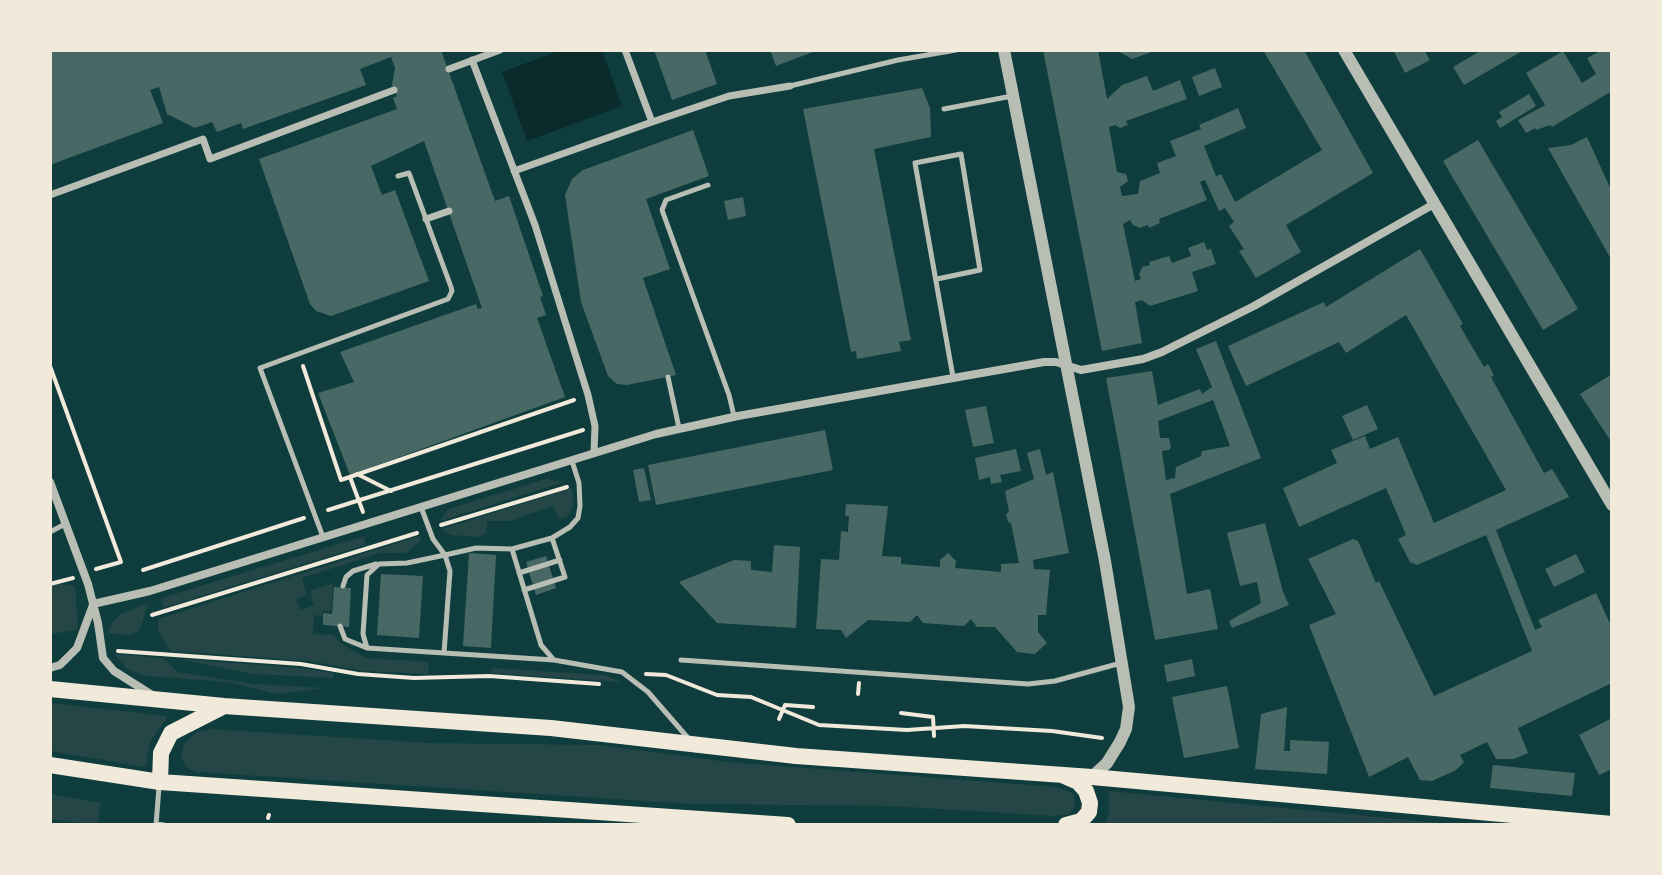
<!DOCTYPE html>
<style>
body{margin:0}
#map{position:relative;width:1662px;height:875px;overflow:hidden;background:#0f3d3e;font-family:"Nunito Sans",sans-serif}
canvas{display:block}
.frame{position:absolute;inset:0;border:52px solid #f1e9da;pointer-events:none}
</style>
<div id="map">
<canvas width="1662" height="875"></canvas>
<div class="frame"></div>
</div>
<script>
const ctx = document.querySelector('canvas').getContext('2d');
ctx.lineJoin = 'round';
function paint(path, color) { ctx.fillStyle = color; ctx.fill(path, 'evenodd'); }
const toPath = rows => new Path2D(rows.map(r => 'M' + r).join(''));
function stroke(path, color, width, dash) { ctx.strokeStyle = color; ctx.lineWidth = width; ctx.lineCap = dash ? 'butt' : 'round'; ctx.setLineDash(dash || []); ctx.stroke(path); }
paint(toPath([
 [546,479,564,482,440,521,448,509],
 [572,488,574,505,568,516,563,519,558,517,553,506,510,521,487,521,486,533,480,537,451,535,442,529],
 [365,536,365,545,166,607,163,606,161,598],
 [419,536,421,539,417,544,406,553,379,553,302,578,307,595,296,599,300,610,314,605,310,591,333,583,331,611,323,611,322,616,314,615,313,634,334,635,339,642,365,658,429,662,428,674,364,671,310,661,171,651,158,631,158,619],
 [58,584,75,586,78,625,76,630,51,634,52,586],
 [148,603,140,630,129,635,108,633,112,623,119,615],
 [114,654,163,658,178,672,253,684,325,688,278,694,227,682,147,676,127,669],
 [179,659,300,668,334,673,333,678,254,674],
 [492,668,604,675,622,682,491,673],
 [50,703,165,716,167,718,151,740,145,767,50,751],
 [211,729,429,743,599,745,728,762,1057,787,1074,794,1075,806,1068,814,1054,816,890,806,692,804,197,772,187,768,181,756,184,743,197,732],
 [1109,791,1450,824,1450,825,1309,822,1105,825,1109,813],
 [50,794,101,803,97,825,50,819]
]), '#244646');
paint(toPath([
 [562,50,602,50,622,106,527,141,502,72]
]), '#0a2a2b');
paint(toPath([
 [50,50,441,50,495,201,509,196,543,296,540,297,546,315,537,318,565,397,350,475,318,393,354,382,340,352,476,304,478,309,482,308,424,141,371,166,382,195,395,190,429,281,331,316,316,311,310,304,259,159,397,109,393,98,397,96,392,85,395,68,391,57,360,69,366,85,243,129,241,123,217,132,212,122,195,128,167,114,159,87,150,90,163,123,50,165],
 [654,50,705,50,717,84,672,100],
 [770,50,818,50,776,66],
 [1043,50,1098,50,1107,99,1122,85,1147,76,1153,91,1180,80,1187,99,1126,121,1128,125,1120,128,1115,125,1109,127,1117,172,1126,174,1128,181,1120,187,1122,196,1138,194,1140,181,1160,173,1157,163,1176,156,1170,141,1201,129,1199,125,1238,108,1246,128,1204,146,1216,176,1221,174,1235,202,1322,150,1263,50,1304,50,1373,173,1286,225,1301,252,1256,278,1239,251,1244,249,1229,226,1234,222,1225,208,1219,211,1205,180,1200,182,1207,200,1159,219,1160,223,1149,228,1148,225,1140,228,1133,225,1130,220,1123,224,1135,281,1141,279,1139,275,1142,267,1150,265,1149,262,1169,256,1172,263,1191,256,1188,248,1204,242,1207,250,1211,249,1216,264,1192,272,1198,291,1150,306,1142,300,1135,302,1142,343,1102,351],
 [1116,50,1157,50,1132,59],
 [1393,50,1424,50,1430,60,1405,73],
 [1482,50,1524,50,1464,85,1453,67],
 [1602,50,1612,50,1612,91,1552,127,1550,125,1536,130,1535,128,1526,133,1518,120,1545,105,1526,73,1563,51,1582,83,1596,74,1587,58],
 [1215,68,1222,87,1199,96,1192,77],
 [922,88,930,108,931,137,874,149,911,340,899,342,901,351,857,359,856,351,851,352,803,109],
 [1529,94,1536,106,1500,128,1496,121,1502,117,1499,112],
 [693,130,709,176,646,199,670,269,643,278,676,375,627,385,617,384,608,376,581,302,565,195,572,179,583,170],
 [1587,137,1612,192,1612,261,1548,148,1571,145],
 [1478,140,1578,309,1543,330,1443,161],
 [743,197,746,216,728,220,724,201],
 [1420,249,1463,324,1460,326,1484,367,1488,364,1494,375,1491,377,1544,473,1552,469,1569,497,1496,530,1535,630,1542,627,1538,620,1596,593,1612,628,1612,683,1518,728,1528,753,1514,759,1496,759,1487,742,1460,755,1464,762,1456,770,1432,781,1420,780,1408,757,1369,777,1309,625,1336,614,1308,559,1353,539,1358,541,1376,583,1379,581,1434,696,1532,651,1486,535,1417,565,1410,562,1398,539,1406,535,1386,488,1299,527,1283,488,1337,463,1331,450,1365,436,1370,449,1398,437,1434,523,1506,490,1406,315,1346,353,1339,342,1246,386,1228,346,1324,302,1326,307],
 [1216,341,1261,458,1170,494,1187,594,1210,589,1218,629,1155,640,1106,378,1152,371,1158,405,1200,389,1202,394,1212,387,1196,349],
 [1213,400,1230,446,1202,451,1201,456,1176,467,1175,478,1166,480,1162,451,1169,450,1171,447,1169,438,1160,438,1158,421],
 [1612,374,1612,443,1580,394],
 [1367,405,1378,429,1353,440,1342,416],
 [986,406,994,443,973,447,965,410],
 [825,430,833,470,656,505,648,465],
 [1016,449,1021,471,1000,475,1002,482,991,484,990,477,979,480,975,458],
 [1040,449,1046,475,1053,472,1069,553,1033,560,1034,569,1050,570,1046,615,1038,615,1038,632,1047,643,1035,654,1017,652,995,627,977,627,971,619,964,626,923,623,917,615,910,622,868,620,846,638,841,630,816,629,821,559,839,560,841,531,848,532,849,516,845,516,846,504,888,506,882,556,901,557,901,564,940,567,940,560,948,553,956,561,955,568,1001,572,1001,564,1019,563,1011,523,1008,522,1006,514,1009,512,1005,491,1034,479,1027,453],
 [644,468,651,500,639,502,633,470],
 [1265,523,1283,592,1289,605,1232,628,1229,621,1261,603,1257,582,1240,586,1227,533],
 [774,545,800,547,796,628,717,623,679,582,734,560,751,561,751,570,772,572],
 [469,553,496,555,491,648,463,646],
 [1576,554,1585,572,1554,587,1545,569],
 [546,556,556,588,536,595,526,562],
 [381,574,423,576,419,638,377,635],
 [334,587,351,588,349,627,323,625,323,613,332,614],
 [1192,659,1195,676,1167,682,1164,665],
 [1227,686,1239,748,1184,758,1172,697],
 [1287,707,1284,751,1290,751,1290,740,1329,742,1327,774,1255,769,1261,714],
 [1612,718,1612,769,1599,775,1579,735],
 [1493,765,1575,773,1572,796,1490,788]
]), '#486865');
stroke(toPath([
 [50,366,121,562,96,569],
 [303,366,341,480,574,400],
 [357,474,391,491],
 [350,477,363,512],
 [328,510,583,430],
 [441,525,567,487],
 [143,570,304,518],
 [50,584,73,578],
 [152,615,417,533],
 [118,651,301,664,358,674,414,678,489,676,599,684],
 [646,674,666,675,717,695,751,697,819,725,907,730,964,726,1052,731,1102,738],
 [858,694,859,683],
 [901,713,933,717,934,736],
 [779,719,785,705,813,707],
 [268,818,269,815]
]), '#f1e9da', 4);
stroke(toPath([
 [790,86,898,60,956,50],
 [944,109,1012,96],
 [708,185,666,200,662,210,729,395,734,416],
 [937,279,980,270,961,154,915,163,953,377],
 [668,377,679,428],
 [421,507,433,539,445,555,476,548,512,549,552,538,570,527,578,518,580,506,579,483,572,461],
 [50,532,65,524],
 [323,537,260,368,448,299,452,291,451,287,409,173,398,176],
 [512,549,541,645,553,659],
 [519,573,560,560],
 [343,586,346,577,353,571,376,564],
 [524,590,565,577,552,538],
 [340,626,345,639,367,648],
 [444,653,450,571,445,555,407,563,379,564,367,575,363,634,367,648,444,653,554,660,622,672,648,692,688,738],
 [681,660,1028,684,1055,681,1121,663],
 [156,824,164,825],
 [156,825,159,787]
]), '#b8beb3', 5);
stroke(toPath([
 [472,60,535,225,588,395,595,426,594,452],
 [449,69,500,50],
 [652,122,729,96,790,86],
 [514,171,652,122,625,50],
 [50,195,203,139,210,159,394,90],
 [426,219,449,211]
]), '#b8beb3', 7);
stroke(toPath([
 [50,482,88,584,98,623,103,658,114,671,152,695],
 [93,604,150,591,656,434,738,416,1044,362,1056,362,1081,370,1143,359,1162,352,1254,306,1434,204],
 [50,668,60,665,77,648,93,605]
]), '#b8beb3', 8);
stroke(toPath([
 [1004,50,1105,561,1129,707,1126,729,1120,742,1107,763,1092,777],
 [1344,50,1612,505]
]), '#b8beb3', 12);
stroke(toPath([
 [50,689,224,706,551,728,796,756,1092,777,1612,824],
 [50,765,160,782,788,825],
 [1064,776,1078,782,1086,791,1090,803,1089,812,1081,821,1066,825],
 [160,782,161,753,171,733,224,706]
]), '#f1e9da', 16);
</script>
